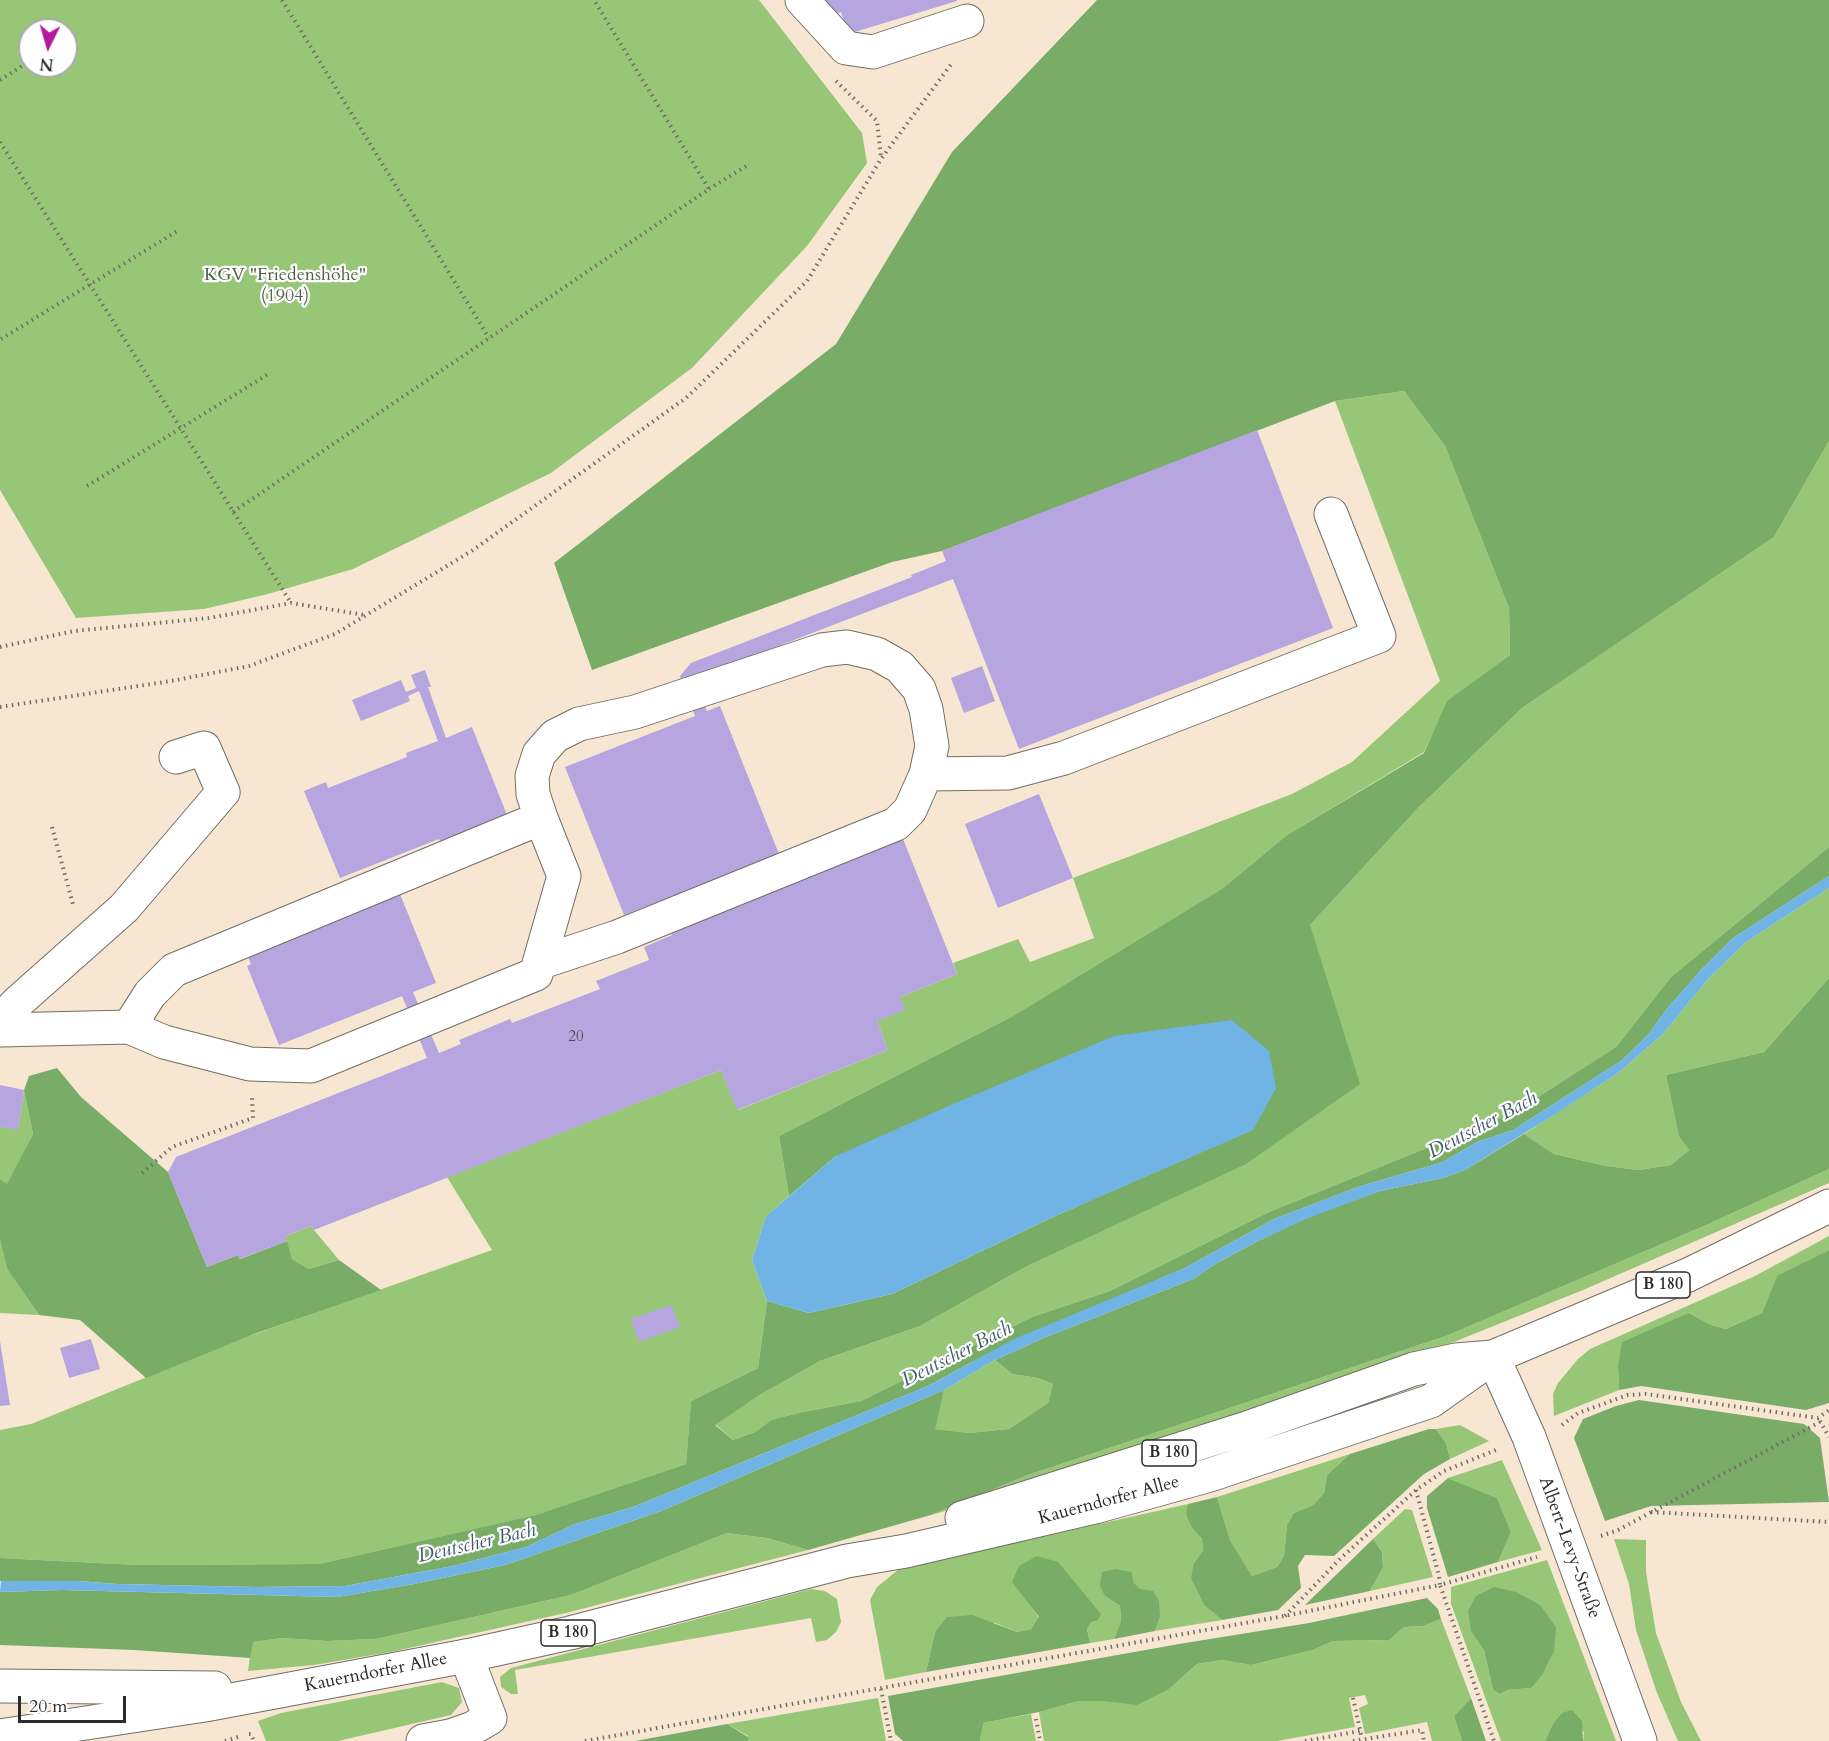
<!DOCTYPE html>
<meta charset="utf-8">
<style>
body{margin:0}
#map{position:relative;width:1829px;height:1741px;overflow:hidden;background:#f7e7d2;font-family:Cardo,serif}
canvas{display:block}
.north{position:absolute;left:18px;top:18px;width:60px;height:60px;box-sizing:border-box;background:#fff;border:2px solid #aaa;border-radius:50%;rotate:185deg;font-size:16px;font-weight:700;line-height:24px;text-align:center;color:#2b2b2b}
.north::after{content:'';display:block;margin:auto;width:21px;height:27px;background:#b5179e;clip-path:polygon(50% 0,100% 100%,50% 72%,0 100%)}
.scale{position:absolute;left:18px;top:1696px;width:108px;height:27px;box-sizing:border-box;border:3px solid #2b2b2b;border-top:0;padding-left:8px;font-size:18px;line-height:21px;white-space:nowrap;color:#2b2b2b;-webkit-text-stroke:4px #fff;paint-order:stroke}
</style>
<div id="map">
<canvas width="1829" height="1741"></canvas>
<div class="north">N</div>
<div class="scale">20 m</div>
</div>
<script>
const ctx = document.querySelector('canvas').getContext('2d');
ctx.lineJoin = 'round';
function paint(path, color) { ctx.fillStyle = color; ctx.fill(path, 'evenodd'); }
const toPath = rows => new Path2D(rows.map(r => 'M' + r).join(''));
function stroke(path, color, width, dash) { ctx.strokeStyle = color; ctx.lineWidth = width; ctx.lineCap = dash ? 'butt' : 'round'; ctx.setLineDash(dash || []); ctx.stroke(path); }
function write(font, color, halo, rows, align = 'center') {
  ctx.font = font + ' Cardo,serif'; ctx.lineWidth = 4.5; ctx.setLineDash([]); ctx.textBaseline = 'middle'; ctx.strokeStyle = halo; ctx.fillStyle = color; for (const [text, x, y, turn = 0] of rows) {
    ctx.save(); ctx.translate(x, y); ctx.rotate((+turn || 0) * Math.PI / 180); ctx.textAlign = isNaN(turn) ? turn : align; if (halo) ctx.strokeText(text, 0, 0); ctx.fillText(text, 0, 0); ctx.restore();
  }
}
paint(toPath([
 [0,0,759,0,862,133,867,163,807,246,692,368,551,473,353,569,268,594,204,609,76,618,0,490],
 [30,30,66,30,66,66,30,66],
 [1404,391,1445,446,1509,608,1510,655,1448,701,1424,752,1287,835,1223,888,1013,1016,779,1136,789,1196,766,1216,752,1260,767,1301,758,1368,691,1401,686,1464,537,1515,319,1564,137,1565,0,1558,0,1430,31,1424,238,1340,492,1250,447,1177,721,1070,738,1110,888,1050,877,1021,900,997,957,974,953,963,1018,939,1030,962,1094,938,1073,878,1292,794,1352,762,1440,681,1335,401],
 [1829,441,1829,847,1671,977,1616,1047,1513,1113,1269,1212,1110,1291,1032,1317,861,1401,798,1413,771,1420,755,1432,733,1440,715,1424,758,1396,820,1361,920,1326,1031,1264,1310,925,1419,807,1522,708,1774,537],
 [1829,888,1829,978,1764,1052,1666,1075,1679,1135,1689,1150,1671,1165,1638,1170,1606,1166,1554,1154,1524,1134,1618,1073,1662,1035,1709,978,1746,942],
 [24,1090,33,1134,7,1185,0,1179,0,1127,18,1129],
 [1829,1169,1829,1183,1583,1290,1449,1344,1088,1471,931,1515,1028,1475,1446,1336,1704,1226],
 [312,1226,314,1230,339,1260,309,1269,292,1259,285,1236],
 [1829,1236,1829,1250,1777,1277,1762,1313,1726,1329,1711,1325,1689,1313,1618,1366,1619,1390,1554,1416,1553,1394,1558,1383,1578,1359,1590,1349,1755,1276],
 [0,1240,7,1269,39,1315,0,1313],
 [995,1360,1012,1374,1038,1378,1053,1384,1048,1403,1009,1429,969,1433,934,1429,944,1390],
 [1460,1425,1489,1441,1450,1459,1446,1443,1436,1429],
 [1350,1454,1327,1475,1324,1493,1313,1505,1294,1513,1287,1525,1284,1556,1277,1567,1252,1576,1230,1540,1217,1497],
 [1502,1460,1542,1550,1498,1562,1511,1532,1497,1498,1448,1478],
 [1188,1504,1186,1511,1192,1528,1202,1539,1203,1550,1194,1563,1205,1606,1222,1620,1155,1631,1160,1617,1134,1583,1132,1572,1105,1596,1120,1606,1121,1621,1114,1639,1090,1643,1087,1629,1091,1621,1028,1602,1039,1618,1031,1629,1017,1632,995,1623,935,1632,926,1672,885,1680,870,1600,877,1587,899,1569],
 [1405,1509,1412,1510,1433,1577,1370,1591,1383,1567,1382,1552,1373,1539],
 [727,1533,767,1538,808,1550,570,1612,391,1652,314,1665,248,1671,252,1642,282,1638,327,1641,376,1639,571,1595],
 [1614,1539,1646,1540,1646,1572,1656,1633,1681,1702,1701,1741,1678,1741,1657,1693,1636,1630,1629,1584],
 [1547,1560,1616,1741,1583,1741,1584,1732,1562,1713,1554,1722,1545,1741,1501,1741,1451,1604,1451,1587],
 [1484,1650,1531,1688,1508,1690,1500,1694,1493,1690],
 [811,1589,825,1591,837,1599,841,1622,836,1632,827,1640,816,1642,811,1618,515,1670,518,1694,511,1694,501,1687,500,1677,511,1668],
 [1441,1619,1471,1698,1454,1716,1462,1741,1432,1741,1427,1722,1365,1734,1359,1708,1368,1704,1365,1695,1349,1698,1355,1727,1277,1741,1044,1741,1039,1712,1079,1701,1103,1701,1169,1689,1197,1664,1222,1660,1251,1665,1313,1650,1333,1641,1389,1640,1404,1627,1423,1626],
 [442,1682,459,1688,462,1702,451,1715,338,1741,266,1741,258,1721,281,1713],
 [878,1698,886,1741,748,1741,748,1736,727,1724],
 [1031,1714,1036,1741,980,1741,982,1723]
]), '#97c776');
paint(toPath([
 [1097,0,1829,0,1829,441,1774,537,1522,708,1419,807,1310,925,1360,1084,1246,1164,1031,1264,920,1326,820,1361,758,1396,715,1425,733,1440,755,1432,771,1420,798,1413,861,1401,1032,1317,1110,1291,1269,1212,1513,1113,1616,1047,1671,977,1829,847,1829,876,1733,938,1702,969,1666,1010,1649,1034,1621,1061,1513,1130,1477,1142,1443,1162,1358,1187,1274,1219,1185,1268,1089,1309,968,1364,928,1386,633,1507,575,1524,526,1547,453,1566,345,1586,257,1587,117,1584,78,1581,0,1581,0,1558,137,1565,319,1564,536,1515,686,1464,691,1401,758,1368,767,1301,809,1313,892,1294,1053,1217,1253,1130,836,1156,789,1196,779,1136,1013,1016,1223,888,1287,835,1424,753,1447,701,1510,655,1509,608,1445,446,1404,391,1335,401,942,551,892,562,592,670,554,563,836,344,952,152],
 [1829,978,1829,1169,1704,1226,1446,1336,1028,1475,931,1515,808,1550,767,1538,727,1533,571,1595,376,1639,327,1641,282,1638,253,1642,250,1658,134,1650,0,1645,0,1592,62,1590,337,1597,414,1584,505,1565,661,1511,944,1390,935,1429,969,1433,1009,1429,1048,1403,1053,1384,1038,1378,1012,1374,995,1360,1046,1337,1193,1279,1217,1263,1256,1242,1306,1218,1380,1191,1443,1178,1465,1170,1524,1134,1554,1154,1606,1166,1638,1170,1671,1165,1689,1150,1679,1136,1666,1075,1764,1052],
 [57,1068,81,1097,168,1172,207,1267,238,1255,240,1259,287,1241,292,1259,309,1269,339,1260,381,1290,254,1334,146,1378,80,1320,39,1315,7,1269,0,1240,0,1179,7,1184,33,1134,24,1090,29,1076],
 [1829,1250,1829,1403,1806,1410,1641,1386,1619,1390,1618,1366,1622,1342,1689,1313,1711,1325,1726,1329,1762,1313,1777,1276],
 [1639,1400,1804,1424,1820,1438,1829,1502,1651,1506,1605,1521,1574,1438,1583,1419,1616,1406],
 [1429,1429,1436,1429,1446,1443,1450,1459,1424,1474,1334,1556,1305,1555,1298,1566,1301,1588,1278,1610,1222,1620,1205,1606,1191,1578,1194,1563,1203,1550,1202,1539,1192,1528,1187,1517,1186,1511,1188,1504,1217,1497,1230,1540,1252,1576,1277,1567,1284,1556,1287,1525,1294,1513,1313,1505,1324,1493,1327,1475,1350,1454],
 [1448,1478,1497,1498,1511,1532,1498,1562,1448,1577,1427,1508,1427,1496],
 [1373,1539,1382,1552,1383,1567,1370,1591,1305,1605],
 [1037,1556,1058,1562,1101,1614,1098,1620,1091,1622,1087,1629,1090,1643,926,1672,935,1632,947,1617,972,1615,1017,1632,1031,1629,1039,1617,1012,1582,1019,1566],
 [1115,1569,1132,1572,1134,1583,1140,1589,1153,1591,1159,1601,1160,1617,1155,1631,1114,1639,1121,1621,1120,1606,1105,1596,1100,1586,1102,1572],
 [1494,1587,1516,1592,1540,1605,1556,1627,1554,1651,1542,1675,1531,1688,1508,1690,1500,1694,1493,1690,1484,1650,1471,1631,1468,1611,1476,1596],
 [1427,1598,1438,1609,1441,1619,1423,1626,1404,1627,1389,1640,1333,1641,1313,1650,1251,1665,1222,1660,1197,1664,1169,1689,1137,1705,1103,1701,1079,1701,1039,1712,983,1723,980,1741,903,1741,895,1734,888,1696,1179,1644,1309,1623],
 [1471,1698,1486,1741,1462,1741,1454,1716],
 [1572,1710,1582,1721,1583,1741,1545,1741,1554,1722,1562,1713],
 [727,1724,748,1737,748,1741,635,1741]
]), '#79ac67');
paint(toPath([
 [1829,876,1829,888,1746,942,1709,978,1662,1035,1618,1073,1557,1113,1465,1170,1443,1178,1380,1191,1306,1219,1256,1242,1217,1263,1193,1279,1046,1337,995,1360,944,1390,661,1511,505,1565,414,1584,337,1597,62,1590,0,1592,1,1581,78,1581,117,1584,257,1587,345,1586,453,1566,526,1547,575,1524,633,1507,928,1386,1014,1339,1185,1268,1274,1219,1358,1187,1443,1162,1477,1142,1513,1130,1621,1061,1649,1034,1666,1010,1702,969,1733,938],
 [1232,1020,1269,1051,1276,1088,1253,1130,1053,1217,892,1294,809,1313,767,1301,752,1260,766,1216,836,1156,953,1104,1114,1036]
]), '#70b4e6');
paint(toPath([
 [819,0,957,0,957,1,848,34,841,12,824,18],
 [1257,430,1333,628,1019,749,953,579,695,678,707,711,720,706,779,854,774,856,786,885,903,839,957,974,900,997,905,1010,877,1021,888,1050,737,1110,721,1070,314,1230,312,1226,285,1236,287,1241,239,1259,238,1255,207,1267,168,1172,176,1157,427,1058,402,996,279,1045,247,966,251,964,247,955,400,894,436,983,413,992,439,1053,461,1044,459,1040,510,1019,512,1023,600,989,596,981,649,960,644,947,672,935,670,931,751,865,624,915,565,767,695,716,680,676,691,663,912,577,911,575,946,561,942,551],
 [982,666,995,701,964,713,951,678],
 [425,670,431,687,428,687,446,738,472,727,507,815,440,841,439,839,340,878,304,791,326,782,328,788,407,757,406,753,438,741,419,691,408,696,410,701,361,721,352,700,401,680,406,692,416,688,411,675],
 [1039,794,1073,878,998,908,965,824],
 [0,1085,24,1090,18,1130,0,1127],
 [671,1305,680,1327,639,1342,631,1319],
 [91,1339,100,1369,69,1378,60,1348],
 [0,1341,10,1405,0,1406]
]), '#b7a5e0');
const minor = toPath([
 [802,0,846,48,873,52,967,21],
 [926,774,1008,773,1064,758,1379,636,1331,514],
 [539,963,617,937,896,824,910,810,926,774,932,746,926,709,919,689,900,667,877,654,847,647,822,650,635,712,579,724,555,736,539,754,532,776,533,794,541,818],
 [0,1021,18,1002,124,908,223,792,204,748,176,757],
 [0,1030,129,1027,164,1042,250,1064,311,1066,536,974,564,876,541,818,174,970,150,994,129,1027],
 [1493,1357,1529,1437,1640,1741],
 [423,1741,450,1736,473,1728,490,1718,466,1656]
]);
const major = toPath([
 [962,1518,1244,1429,1414,1369,1456,1360,1493,1357],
 [0,1686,215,1688],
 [0,1736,205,1705,466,1656,570,1633,847,1561,906,1551,1095,1507,1210,1475,1431,1401,1493,1357,1688,1275,1829,1206]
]);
stroke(minor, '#726d65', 35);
stroke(major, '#726d65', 35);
stroke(toPath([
 [282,0,489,338],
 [0,80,30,61],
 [836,81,877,121,881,158],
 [0,142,291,603],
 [709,189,748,165],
 [1,339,179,230],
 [87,486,270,373],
 [233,512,709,189,594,0],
 [0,647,74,631,209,618,291,603,365,615],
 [0,707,171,681,249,666,335,634,473,550,686,398,807,281,881,159,952,63],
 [52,827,74,908],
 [142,1173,172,1147,253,1118,252,1097],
 [1820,1421,1829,1437],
 [1562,1425,1578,1413,1628,1395,1646,1394,1818,1418,1829,1410],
 [1416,1490,1439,1576,1440,1585,1537,1557],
 [1651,1512,1829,1522],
 [1601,1536,1618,1530,1820,1422],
 [1285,1616,1341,1558,1416,1490,1444,1471,1496,1450],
 [881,1689,891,1741],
 [1353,1698,1362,1739],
 [1036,1719,1040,1741],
 [249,1734,251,1734,254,1741],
 [225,1741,241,1736],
 [585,1741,1284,1616,1440,1585,1494,1741],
 [1305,1741,1360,1731],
 [1353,1741,1422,1730,1424,1741]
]), '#726d65', 4, [1.5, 4.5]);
stroke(minor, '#fff', 33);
stroke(major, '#fff', 33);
write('15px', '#4e4a58', null, [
 ["20",576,1038]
]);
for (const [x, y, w] of [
 [1663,1285,54],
 [1169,1453,54],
 [568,1633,54]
]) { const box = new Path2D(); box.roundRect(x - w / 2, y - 13, w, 26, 4.5); ctx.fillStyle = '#fff'; ctx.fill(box); stroke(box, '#2b2b2b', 1.5); }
write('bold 16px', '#2b2b2b', null, [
 ["B 180",1663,1285],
 ["B 180",1169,1453],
 ["B 180",568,1633]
]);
write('18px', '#516245', '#fff', [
 ["KGV \"Friedenshöhe\"",285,276],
 ["(1904)",285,297]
]);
write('18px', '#2b2b2b', '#fff', [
 ["Kauerndorfer Allee",1109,1501,-15],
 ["Albert-Levy-Straße",1569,1548,70],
 ["Kauerndorfer Allee",376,1673,-11]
]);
write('italic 20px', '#435b6c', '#fff', [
 ["Deutscher Bach",1483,1126,-28],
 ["Deutscher Bach",957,1355,-27],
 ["Deutscher Bach",477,1544,-13]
]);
</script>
